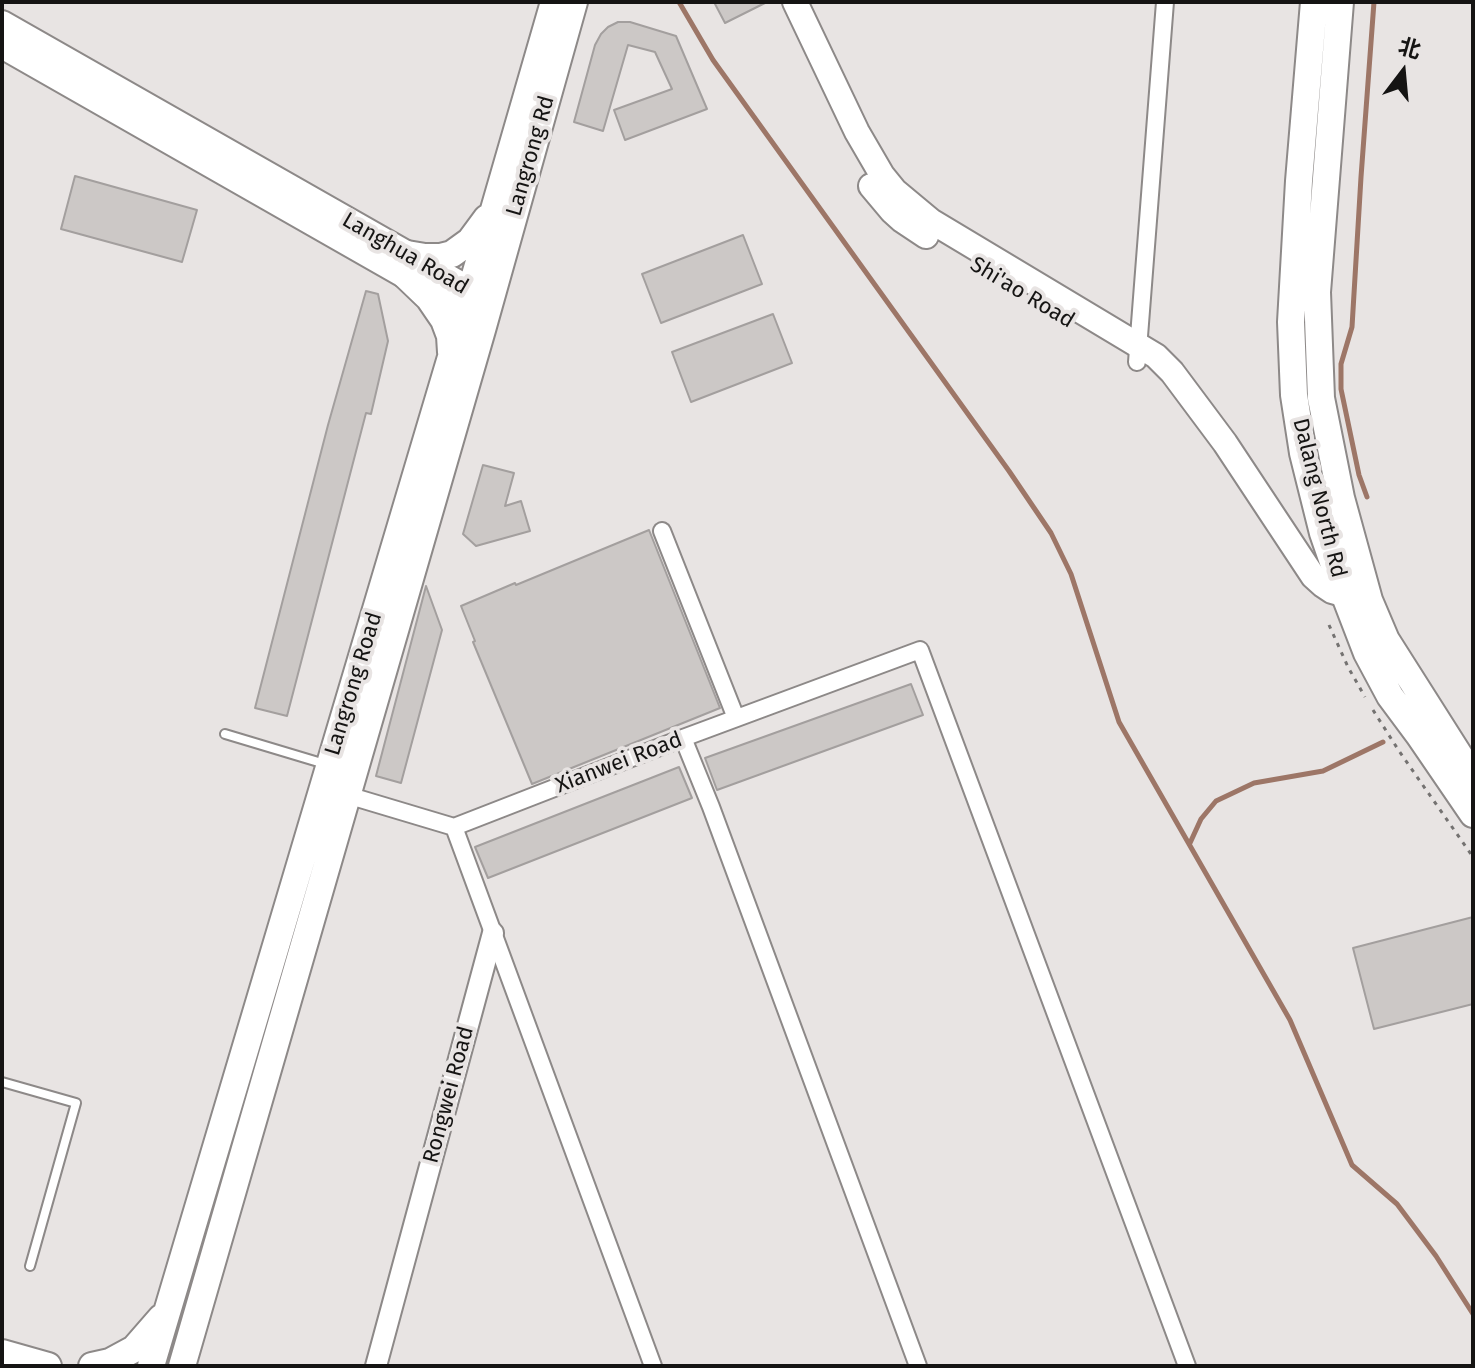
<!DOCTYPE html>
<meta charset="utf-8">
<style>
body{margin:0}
#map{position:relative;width:1475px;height:1368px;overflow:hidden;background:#e8e4e3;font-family:"Fira Sans","Noto Sans SC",sans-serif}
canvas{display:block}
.frame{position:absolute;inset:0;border:4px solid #151413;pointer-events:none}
.north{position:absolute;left:1363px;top:32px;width:80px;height:80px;-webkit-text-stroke:6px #e8e4e3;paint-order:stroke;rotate:16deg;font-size:22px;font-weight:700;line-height:32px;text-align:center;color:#151413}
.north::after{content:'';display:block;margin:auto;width:28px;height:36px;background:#151413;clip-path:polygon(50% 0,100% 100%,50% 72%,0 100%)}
</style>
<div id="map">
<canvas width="1475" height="1368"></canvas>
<div class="frame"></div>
<div class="north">北</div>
</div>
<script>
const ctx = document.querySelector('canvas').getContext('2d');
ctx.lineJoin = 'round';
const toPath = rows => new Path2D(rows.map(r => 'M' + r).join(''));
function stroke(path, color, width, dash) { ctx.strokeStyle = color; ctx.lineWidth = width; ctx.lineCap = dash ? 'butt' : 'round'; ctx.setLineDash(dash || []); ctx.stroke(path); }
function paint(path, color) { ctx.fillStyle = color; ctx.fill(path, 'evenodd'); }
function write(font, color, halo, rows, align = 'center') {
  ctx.font = font + ' "Fira Sans",sans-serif'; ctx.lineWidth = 8; ctx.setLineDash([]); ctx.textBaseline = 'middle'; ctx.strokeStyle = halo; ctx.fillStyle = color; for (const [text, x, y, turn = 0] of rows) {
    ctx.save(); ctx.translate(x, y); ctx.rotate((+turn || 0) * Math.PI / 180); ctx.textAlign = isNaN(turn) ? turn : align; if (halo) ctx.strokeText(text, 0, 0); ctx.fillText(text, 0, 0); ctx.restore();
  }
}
stroke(toPath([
 [679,2,713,60,1009,471,1051,533,1071,574,1119,722,1290,1020,1352,1165,1397,1204,1436,1256,1473,1314],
 [1367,497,1359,475,1341,389,1341,364,1352,327,1361,177,1374,2],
 [1190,843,1201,819,1216,801,1254,783,1323,771,1383,742]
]), '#9d7667', 5);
const building = toPath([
 [714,2,767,2,725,23,714,2],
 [618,22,630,22,676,36,707,109,625,140,614,110,672,89,655,52,628,45,603,131,574,122,595,45,601,34,608,27,618,22],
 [75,176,197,210,182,262,61,229,75,176],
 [743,235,762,284,661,323,642,274,743,235],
 [366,291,378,294,388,341,371,414,366,413,287,716,255,708,328,425,366,291],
 [773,314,792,363,691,402,672,352,773,314],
 [483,465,514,473,505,506,521,501,530,531,476,546,463,534,483,465],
 [649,530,720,708,532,784,473,642,475,641,461,606,515,583,516,585,649,530],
 [426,586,442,630,401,783,376,776,426,586],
 [911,684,923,715,717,790,705,758,911,684],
 [679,767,692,798,488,878,475,847,679,767],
 [1473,917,1473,1004,1374,1029,1353,948,1473,917]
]);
paint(building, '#ccc8c6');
stroke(building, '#a39f9e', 2);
const service = toPath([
 [225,734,325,764],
 [2,1082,76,1103,30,1266]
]);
const minor = toPath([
 [1137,362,1165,2],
 [662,531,736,718],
 [683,738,711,807,918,1366],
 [343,788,347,795,454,827,683,738,920,650,1187,1366],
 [454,827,653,1366]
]);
const tertiary = toPath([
 [376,1366,493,933]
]);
const secondary = toPath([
 [795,2,857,132,882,175,895,191,931,221,1156,356,1172,372,1225,443,1313,576,1323,585,1332,591,1339,593,1342,588],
 [2,23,471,290,484,305],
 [2,46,465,310,482,310],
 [871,186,892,211,902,220,926,236]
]);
const primary = toPath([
 [1314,2,1299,181,1291,322,1294,395,1303,453,1323,533,1342,588,1367,653,1390,696,1419,735,1473,814],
 [1340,2,1317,292,1321,398,1341,498,1369,600,1386,640,1473,777],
 [407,254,425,257,440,257,452,254,470,241,487,218],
 [405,275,429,298,444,320,450,336,451,352],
 [2,1353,48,1366],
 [92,1366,110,1362,134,1349,161,1318],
 [151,1366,465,310,554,2],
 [182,1366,482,330,574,2]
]);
stroke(service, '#8d8988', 12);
stroke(minor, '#8d8988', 20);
stroke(tertiary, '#8d8988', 24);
stroke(secondary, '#8d8988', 28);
stroke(primary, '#8d8988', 30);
stroke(toPath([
 [1329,625,1348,667,1365,697],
 [1373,710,1399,751,1473,857]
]), '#747271', 3, [4, 6]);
stroke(service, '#fff', 8);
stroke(minor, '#fff', 16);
stroke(tertiary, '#fff', 20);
stroke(secondary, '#fff', 24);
stroke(primary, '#fff', 26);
write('22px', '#151413', '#e8e4e3', [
 ["Langrong Rd",531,156,-74],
 ["Langhua Road",405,254,30],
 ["Shi'ao Road",1022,293,31],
 ["Dalang North Rd",1319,498,76],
 ["Langrong Road",354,684,-73],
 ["Xianwei Road",619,763,-21],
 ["Rongwei Road",449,1095,-75]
]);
</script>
